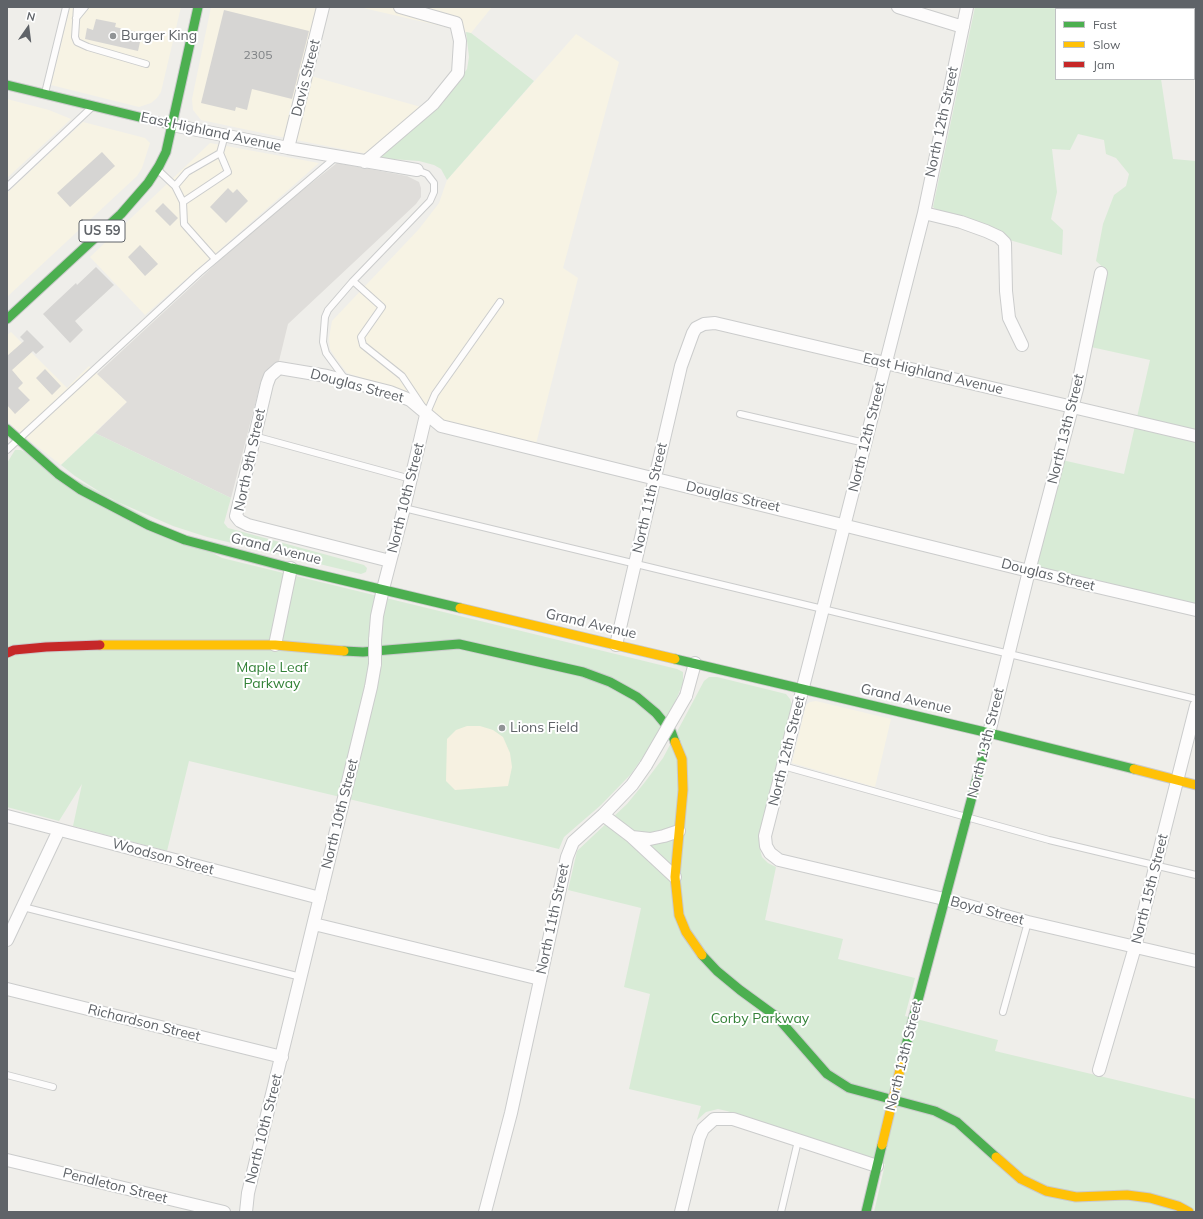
<!DOCTYPE html>
<style>
body{margin:0}
#map{position:relative;width:1203px;height:1219px;overflow:hidden;background:#efeeea;font-family:Mulish,sans-serif}
canvas{display:block}
.frame{position:absolute;inset:0;border:8px solid #5f6368;pointer-events:none}
.legend{position:absolute;left:1055px;top:8px;width:140px;height:72px;box-sizing:border-box;background:#fff;border:1px solid #bfc1c3;margin:0;padding:5px 7px;list-style:none;font-size:12px;color:#5f6368}
.legend li{display:flex;align-items:center;gap:8px;height:20px}
.legend b{width:20px;border:1px solid #bfc1c3}
.north{position:absolute;left:8px;top:8px;width:40px;height:40px;-webkit-text-stroke:3px #fff;paint-order:stroke;rotate:14deg;font-size:11px;font-weight:700;line-height:16px;text-align:center;color:#5f6368}
.north::after{content:'';display:block;margin:auto;width:14px;height:18px;background:#5f6368;clip-path:polygon(50% 0,100% 100%,50% 72%,0 100%)}
</style>
<div id="map">
<canvas width="1203" height="1219"></canvas>
<div class="frame"></div>
<ul class="legend">
<li><b style="height:5px;background:#4caf50"></b>Fast</li>
<li><b style="height:5px;background:#ffc107"></b>Slow</li>
<li><b style="height:5px;background:#c62828"></b>Jam</li>
</ul>
<div class="north">N</div>
</div>
<script>
const ctx = document.querySelector('canvas').getContext('2d');
ctx.lineJoin = 'round';
function paint(path, color) { ctx.fillStyle = color; ctx.fill(path, 'evenodd'); }
const toPath = rows => new Path2D(rows.map(r => 'M' + r).join(''));
function stroke(path, color, width, dash) { ctx.strokeStyle = color; ctx.lineWidth = width; ctx.lineCap = dash ? 'butt' : 'round'; ctx.setLineDash(dash || []); ctx.stroke(path); }
function write(font, color, halo, rows, align = 'center') {
  ctx.font = font + ' Mulish,sans-serif'; ctx.lineWidth = 4; ctx.setLineDash([]); ctx.textBaseline = 'middle'; ctx.strokeStyle = halo; ctx.fillStyle = color; for (const [text, x, y, turn = 0] of rows) {
    ctx.save(); ctx.translate(x, y); ctx.rotate((+turn || 0) * Math.PI / 180); ctx.textAlign = isNaN(turn) ? turn : align; if (halo) ctx.strokeText(text, 0, 0); ctx.fillText(text, 0, 0); ctx.restore();
  }
}
paint(toPath([
 [70,7,181,7,161,92,157,98,151,103,139,107,51,85],
 [211,7,319,7,286,138,201,120,193,110,192,99],
 [359,7,492,7,471,33],
 [576,34,619,62,563,268,578,278,536,444,440,420,401,390,347,373,335,357,330,349,329,338,332,321,419,229,439,203,447,180],
 [311,76,421,107,368,154,296,140],
 [7,99,49,110,71,119,7,178],
 [83,122,145,138,150,143,142,168,137,176,7,297,7,193],
 [210,143,319,163,145,315,90,257],
 [11,332,67,388,89,366,127,402,61,465,14,428,7,420,7,335],
 [816,701,891,719,875,787,792,763,806,705,810,702]
]), '#f7f3e4');
paint(toPath([
 [337,163,407,176,419,182,421,188,421,197,416,204,288,324,279,361,268,370,261,381,231,498,95,433,127,402,97,374,220,260,272,214]
]), '#dfddda');
paint(toPath([
 [975,7,1196,7,1196,64,1194,65,1194,9,1056,9,1056,79,1161,79,1173,159,1196,161,1196,606,1038,569,1035,564,1062,460,1124,474,1150,360,1091,347,1106,270,1096,261,1103,224,1114,195,1126,186,1129,174,1116,158,1106,154,1104,140,1078,134,1070,150,1052,149,1057,192,1051,219,1063,230,1062,255,1006,239,992,227,938,211,933,207],
 [466,32,471,33,534,81,447,180,441,169,434,165,419,161,378,158,442,104,467,69,469,57],
 [95,433,231,498,224,523,228,528,364,565,367,568,366,572,361,574,207,537,173,526,111,499,75,476,61,465],
 [15,450,21,450,222,558,677,669,683,672,683,683,673,707,655,740,631,774,601,805,564,837,559,849,189,761,167,851,73,826,82,784,59,821,7,807,7,463],
 [709,677,717,677,786,694,790,699,792,705,760,833,759,845,762,857,768,863,776,867,765,920,843,939,838,959,915,978,905,1016,998,1040,995,1051,1196,1099,1196,1212,874,1212,885,1164,727,1111,718,1109,706,1112,697,1120,701,1106,629,1089,650,994,624,987,641,908,568,890,577,851,627,804,645,782,663,758,704,681]
]), '#d8ebd6');
paint(toPath([
 [467,726,480,726,493,730,503,737,510,753,512,767,508,786,455,790,446,781,447,739,456,730]
]), '#f6f1e1');
paint(toPath([
 [224,10,309,31,292,99,252,89,247,110,236,107,235,111,201,103],
 [96,19,116,23,115,27,142,33,138,51,85,39,87,28,93,30],
 [102,152,115,166,70,207,57,193],
 [228,188,233,193,237,189,248,201,226,223,210,207],
 [163,203,178,218,170,226,155,211],
 [140,245,158,264,145,276,128,257],
 [96,267,114,285,75,321,83,330,70,343,43,314,76,283,77,285],
 [27,330,44,347,36,354,33,351,12,370,23,383,18,388,30,400,15,414,7,405,7,356,24,341,20,337],
 [45,369,61,386,52,395,36,378]
]), '#d6d5d3');
const lane = toPath([
 [77,7,75,37,77,42,88,47,146,64],
 [76,18,85,7],
 [45,93,66,7],
 [158,170,175,186,183,202,184,224,215,259],
 [175,186,187,172,220,153],
 [7,187,91,108],
 [183,202,228,172,220,153,225,135],
 [353,281,382,307,361,337,363,345,402,376,422,406],
 [345,379,326,353,323,342,325,317,328,310,353,281,430,201,434,192,434,183,427,174,417,170],
 [740,414,865,443],
 [426,415,435,394,500,302],
 [254,436,411,479],
 [7,450,199,273,336,157],
 [404,508,1196,699],
 [783,766,1049,840,1196,875],
 [23,907,301,977],
 [1003,1012,1028,922],
 [7,1075,53,1087],
 [781,1212,798,1141]
]);
const street = toPath([
 [898,7,963,27],
 [967,7,924,213,765,836,766,846,770,853,779,860,944,899,1028,922,1196,961],
 [172,125,288,148,417,170],
 [288,148,323,7],
 [365,162,433,104,458,73,460,41,456,23,400,7],
 [924,213,961,222,986,231,999,237,1005,243,1006,291,1009,318,1022,345],
 [390,561,248,525,240,521,236,516,267,384,270,376,279,368,327,376,390,392,410,400,441,426,1029,571,1196,610],
 [375,640,377,616,383,589,404,508,426,415],
 [275,645,291,568],
 [616,645,681,366,693,333,696,328,704,324,715,323,1196,436],
 [686,696,695,663],
 [989,733,1029,571,1077,389,1101,273],
 [603,815,632,837,675,877],
 [7,816,320,898],
 [632,837,650,839,664,836,679,831],
 [314,924,540,979],
 [7,940,59,830],
 [7,989,282,1057],
 [1099,1070,1135,947,1196,706],
 [7,1160,224,1212],
 [246,1212,248,1193,371,687,375,664],
 [485,1212,511,1113,567,857,573,842,603,815,632,785,646,765],
 [681,1212,699,1138,703,1129,714,1119,733,1119,877,1166]
]);
const fast = toPath([
 [7,85,172,125],
 [7,319,121,214,148,183,159,166,166,152,198,7],
 [7,429,58,474,81,490,148,525,185,540,291,568,460,608],
 [344,651,363,652,459,644,583,672,610,682,637,697,656,713,671,731,675,742],
 [675,659,989,733,1134,769],
 [702,955,717,971,740,990,777,1017,827,1074,849,1088,935,1111,957,1122,996,1157],
 [905,1049,989,733],
 [866,1212,882,1145]
]);
const slow = toPath([
 [460,608,675,659],
 [100,645,275,645,344,651],
 [675,742,682,759,683,790,675,877,679,915,686,932,702,955],
 [1134,769,1196,785],
 [996,1157,1021,1179,1046,1191,1076,1197,1127,1195,1150,1198,1178,1206,1189,1212]
]);
const jam = toPath([
 [7,653,14,650,46,647,100,645]
]);
stroke(lane, '#cbcccc', 8);
stroke(street, '#cbcccc', 14);
stroke(fast, '#cacacb', 11);
stroke(slow, '#cacacb', 11);
stroke(jam, '#cacacb', 11);
stroke(lane, '#fdfcfc', 6);
stroke(street, '#fdfcfc', 12);
stroke(fast, '#4caf50', 9);
stroke(slow, '#ffc107', 9);
stroke(jam, '#c62828', 9);
const streetBridge = toPath([
 [375,664,375,640],
 [646,765,686,696]
]);
const slowBridge = toPath([
 [882,1145,905,1049]
]);
stroke(streetBridge, '#cbcccc', 14, []);
stroke(slowBridge, '#cacacb', 11, []);
stroke(streetBridge, '#fdfcfc', 12);
stroke(slowBridge, '#ffc107', 9);
for (const [x, y, r, color] of [
 [113,36,4,"#919496"],
 [502,728,4,"#919496"]
]) { const dot = new Path2D(); dot.arc(x, y, r, 0, 2 * Math.PI); ctx.fillStyle = color; ctx.fill(dot); stroke(dot, '#fff', 1.5); }
write('12px', '#7e8184', null, [
 ["2305",258,55]
]);
for (const [x, y, w] of [
 [102,231,46]
]) { const box = new Path2D(); box.roundRect(x - w / 2, y - 11, w, 22, 3); ctx.fillStyle = '#fff'; ctx.fill(box); stroke(box, '#5f6368', 1); }
write('bold 13px', '#5f6368', null, [
 ["US 59",102,231]
]);
write('14px', '#5f6368', '#fff', [
 ["Burger King",121,36],
 ["Lions Field",510,728]
], 'left');
write('14px', '#5f6368', '#fff', [
 ["Davis Street",306,78,-76],
 ["North 12th Street",942,122,-78],
 ["East Highland Avenue",211,132,12],
 ["East Highland Avenue",933,374,13],
 ["Douglas Street",357,386,15],
 ["North 13th Street",1066,429,-76],
 ["North 12th Street",867,437,-76],
 ["North 9th Street",250,460,-78],
 ["Douglas Street",733,497,13],
 ["North 10th Street",406,498,-76],
 ["North 11th Street",650,498,-77],
 ["Grand Avenue",276,549,14],
 ["Douglas Street",1048,575,14],
 ["Grand Avenue",591,624,13],
 ["Grand Avenue",906,699,13],
 ["North 13th Street",986,743,-76],
 ["North 12th Street",787,751,-76],
 ["North 10th Street",340,814,-76],
 ["Woodson Street",163,857,15],
 ["North 15th Street",1150,889,-76],
 ["Boyd Street",987,911,15],
 ["North 11th Street",553,919,-78],
 ["Richardson Street",144,1023,14],
 ["North 13th Street",904,1056,-76],
 ["North 10th Street",264,1129,-76],
 ["Pendleton Street",115,1186,14]
]);
write('14px', '#348238', '#fff', [
 ["Maple Leaf",272,668],
 ["Parkway",272,684],
 ["Corby Parkway",760,1019]
]);
</script>
